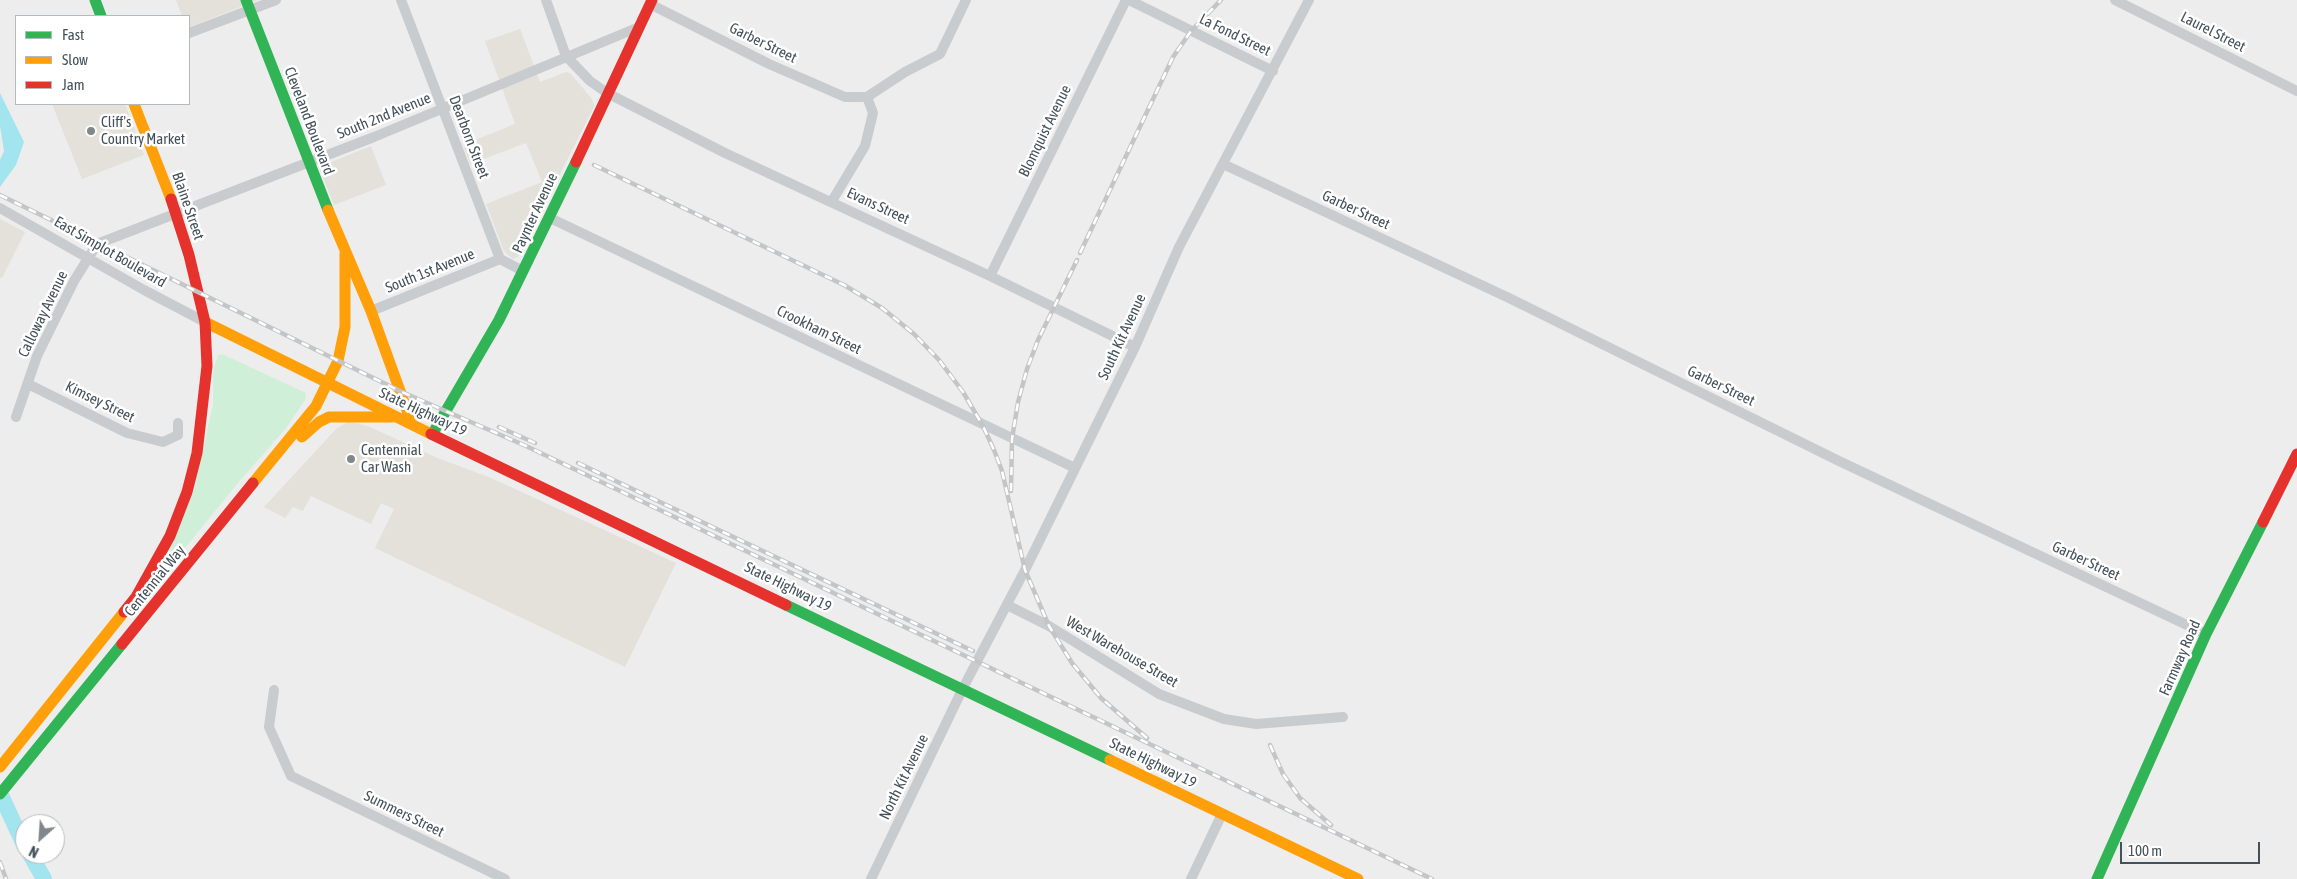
<!DOCTYPE html>
<style>
body{margin:0}
#map{position:relative;width:2297px;height:879px;overflow:hidden;background:#eeeded;font-family:"Asap Condensed",sans-serif}
canvas{display:block}
.legend{position:absolute;left:15px;top:15px;width:175px;height:90px;box-sizing:border-box;background:#fff;border:1px solid #b4b9bd;margin:0;padding:6px 9px;list-style:none;font-size:15px;color:#44515a}
.legend li{display:flex;align-items:center;gap:10px;height:25px}
.legend b{width:25px;border:1px solid #b4b9bd}
.north{position:absolute;left:15px;top:814px;width:50px;height:50px;box-sizing:border-box;background:#fff;border:1px solid #b4b9bd;border-radius:50%;rotate:206deg;font-size:14px;font-weight:700;line-height:20px;text-align:center;color:#44515a}
.north::after{content:'';display:block;margin:auto;width:18px;height:22px;background:#80888d;clip-path:polygon(50% 0,100% 100%,50% 72%,0 100%)}
.scale{position:absolute;left:2120px;top:842px;width:140px;height:22px;box-sizing:border-box;border:2px solid #44515a;border-top:0;padding-left:6px;font-size:15px;line-height:18px;white-space:nowrap;color:#44515a;-webkit-text-stroke:4px #fff;paint-order:stroke}
</style>
<div id="map">
<canvas width="2297" height="879"></canvas>
<ul class="legend">
<li><b style="height:6px;background:#30b455"></b>Fast</li>
<li><b style="height:6px;background:#ff9f0a"></b>Slow</li>
<li><b style="height:6px;background:#e5322d"></b>Jam</li>
</ul>
<div class="north">N</div>
<div class="scale">100 m</div>
</div>
<script>
const ctx = document.querySelector('canvas').getContext('2d');
ctx.lineJoin = 'round';
function paint(path, color) { ctx.fillStyle = color; ctx.fill(path, 'evenodd'); }
const toPath = rows => new Path2D(rows.map(r => 'M' + r).join(''));
function stroke(path, color, width, dash) { ctx.strokeStyle = color; ctx.lineWidth = width; ctx.lineCap = dash ? 'butt' : 'round'; ctx.setLineDash(dash || []); ctx.stroke(path); }
function write(font, color, halo, rows, align = 'center') {
  ctx.font = font + ' "Asap Condensed",sans-serif'; ctx.lineWidth = 5; ctx.setLineDash([]); ctx.textBaseline = 'middle'; ctx.strokeStyle = halo; ctx.fillStyle = color; for (const [text, x, y, turn = 0] of rows) {
    ctx.save(); ctx.translate(x, y); ctx.rotate((+turn || 0) * Math.PI / 180); ctx.textAlign = isNaN(turn) ? turn : align; if (halo) ctx.strokeText(text, 0, 0); ctx.fillText(text, 0, 0); ctx.restore();
  }
}
paint(toPath([
 [176,0,258,0,189,27,189,16,182,16],
 [520,29,540,82,566,72,570,73,592,99,594,106,519,256,513,259,504,251,486,204,542,182,526,143,470,164,463,145,515,124,485,41],
 [52,104,125,104,144,155,82,179],
 [371,146,386,185,334,205,319,167],
 [0,219,25,232,2,278,0,277],
 [350,421,370,427,435,457,491,478,676,563,625,667,375,548,394,509,381,503,371,524,311,496,303,511,293,507,285,518,264,507,337,428]
]), '#e4e0da');
paint(toPath([
 [222,354,306,393,305,400,287,427,238,483,145,597,172,546,194,491,213,404,213,371,218,355]
]), '#d0efd9');
paint(toPath([
 [0,93,24,142,16,165,0,187,0,160,4,151,0,126]
]), '#a2e5ee');
stroke(toPath([
 [0,793,25,847],
 [30,854,44,879]
]), '#a2e5ee', 16);
stroke(toPath([
 [401,0,500,259,523,271],
 [546,0,566,56,590,81,607,93,725,153,990,276,1135,347],
 [1129,0,1273,71],
 [2115,0,2297,91],
 [650,4,769,64,845,97,867,97],
 [189,33,276,0],
 [867,97,905,72,940,54,966,0],
 [1223,164,1509,298,1839,461,2206,634],
 [832,201,865,146,873,113,867,97],
 [0,208,144,290,205,322],
 [550,218,1075,468],
 [990,276,1126,0],
 [371,311,500,259],
 [28,384,127,433,163,442,178,435,178,423],
 [16,417,37,356,74,281,97,244,374,137,639,27],
 [1007,605,1049,626,1159,694,1224,719,1256,724,1343,717],
 [274,690,269,727,291,776,505,879],
 [871,879,963,688,1025,570,1135,347,1179,247,1309,0],
 [1191,879,1222,814]
]), '#c9ccce', 10);
stroke(toPath([
 [95,0,101,16],
 [246,0,328,210],
 [433,433,499,320,576,162],
 [786,605,1110,760],
 [0,794,122,644],
 [2097,879,2206,634,2263,522]
]), '#30b455', 11);
stroke(toPath([
 [134,104,171,199],
 [328,210,371,311,412,424],
 [205,322,431,434],
 [302,437,319,422,329,417,392,417],
 [253,483,316,406,338,361,345,327,345,254],
 [1110,760,1358,879],
 [0,767,124,612]
]), '#ff9f0a', 11);
stroke(toPath([
 [576,162,652,0],
 [431,434,786,605],
 [2263,522,2297,454],
 [124,612,136,597,170,536,187,492,197,453,207,366,205,322,189,255,171,199],
 [122,644,253,483]
]), '#e5322d', 11);
const rail = toPath([
 [594,165,844,285,882,308,914,334,939,360,963,392,983,426,994,450,1002,471,1025,570,1049,626,1072,663,1101,698,1147,738],
 [0,195,402,392,526,446,1432,879],
 [1080,253,1173,57,1191,31,1221,0],
 [499,427,535,443],
 [578,463,973,651],
 [1011,491,1012,439,1018,402,1027,369,1038,340,1077,260],
 [1270,745,1283,774,1300,798,1331,825],
 [0,862,6,879]
]);
stroke(rail, '#c3c5c7', 4.5);
stroke(rail, '#fff', 2.5, [8]);
for (const [x, y, r, color] of [
 [91,131,5,"#80888d"],
 [351,459,5,"#80888d"]
]) { const dot = new Path2D(); dot.arc(x, y, r, 0, 2 * Math.PI); ctx.fillStyle = color; ctx.fill(dot); stroke(dot, '#fff', 2); }
write('15px', '#44515a', '#fff', [
 ["Laurel Street",2213,32,27],
 ["La Fond Street",1235,35,26],
 ["Garber Street",763,43,26],
 ["South 2nd Avenue",384,116,-22],
 ["Cleveland Boulevard",309,121,69],
 ["Blomquist Avenue",1045,131,-64],
 ["Dearborn Street",469,137,69],
 ["Blaine Street",188,206,71],
 ["Evans Street",878,206,25],
 ["Garber Street",1356,210,25],
 ["Paynter Avenue",535,213,-65],
 ["East Simplot Boulevard",110,252,30],
 ["South 1st Avenue",430,271,-22],
 ["Calloway Avenue",43,314,-64],
 ["Crookham Street",819,330,26],
 ["South Kit Avenue",1122,337,-65],
 ["Garber Street",1721,386,26],
 ["Kimsey Street",100,402,26],
 ["State Highway 19",423,412,25],
 ["Garber Street",2086,561,25],
 ["Centennial Way",155,581,-51],
 ["State Highway 19",788,587,26],
 ["West Warehouse Street",1122,652,30],
 ["Farmway Road",2180,658,-66],
 ["State Highway 19",1153,763,26],
 ["North Kit Avenue",904,777,-64],
 ["Summers Street",404,814,26]
]);
write('15px', '#44515a', '#fff', [
 ["Cliff's",101,122],
 ["Country Market",101,139],
 ["Centennial",361,450],
 ["Car Wash",361,467]
], 'left');
</script>
